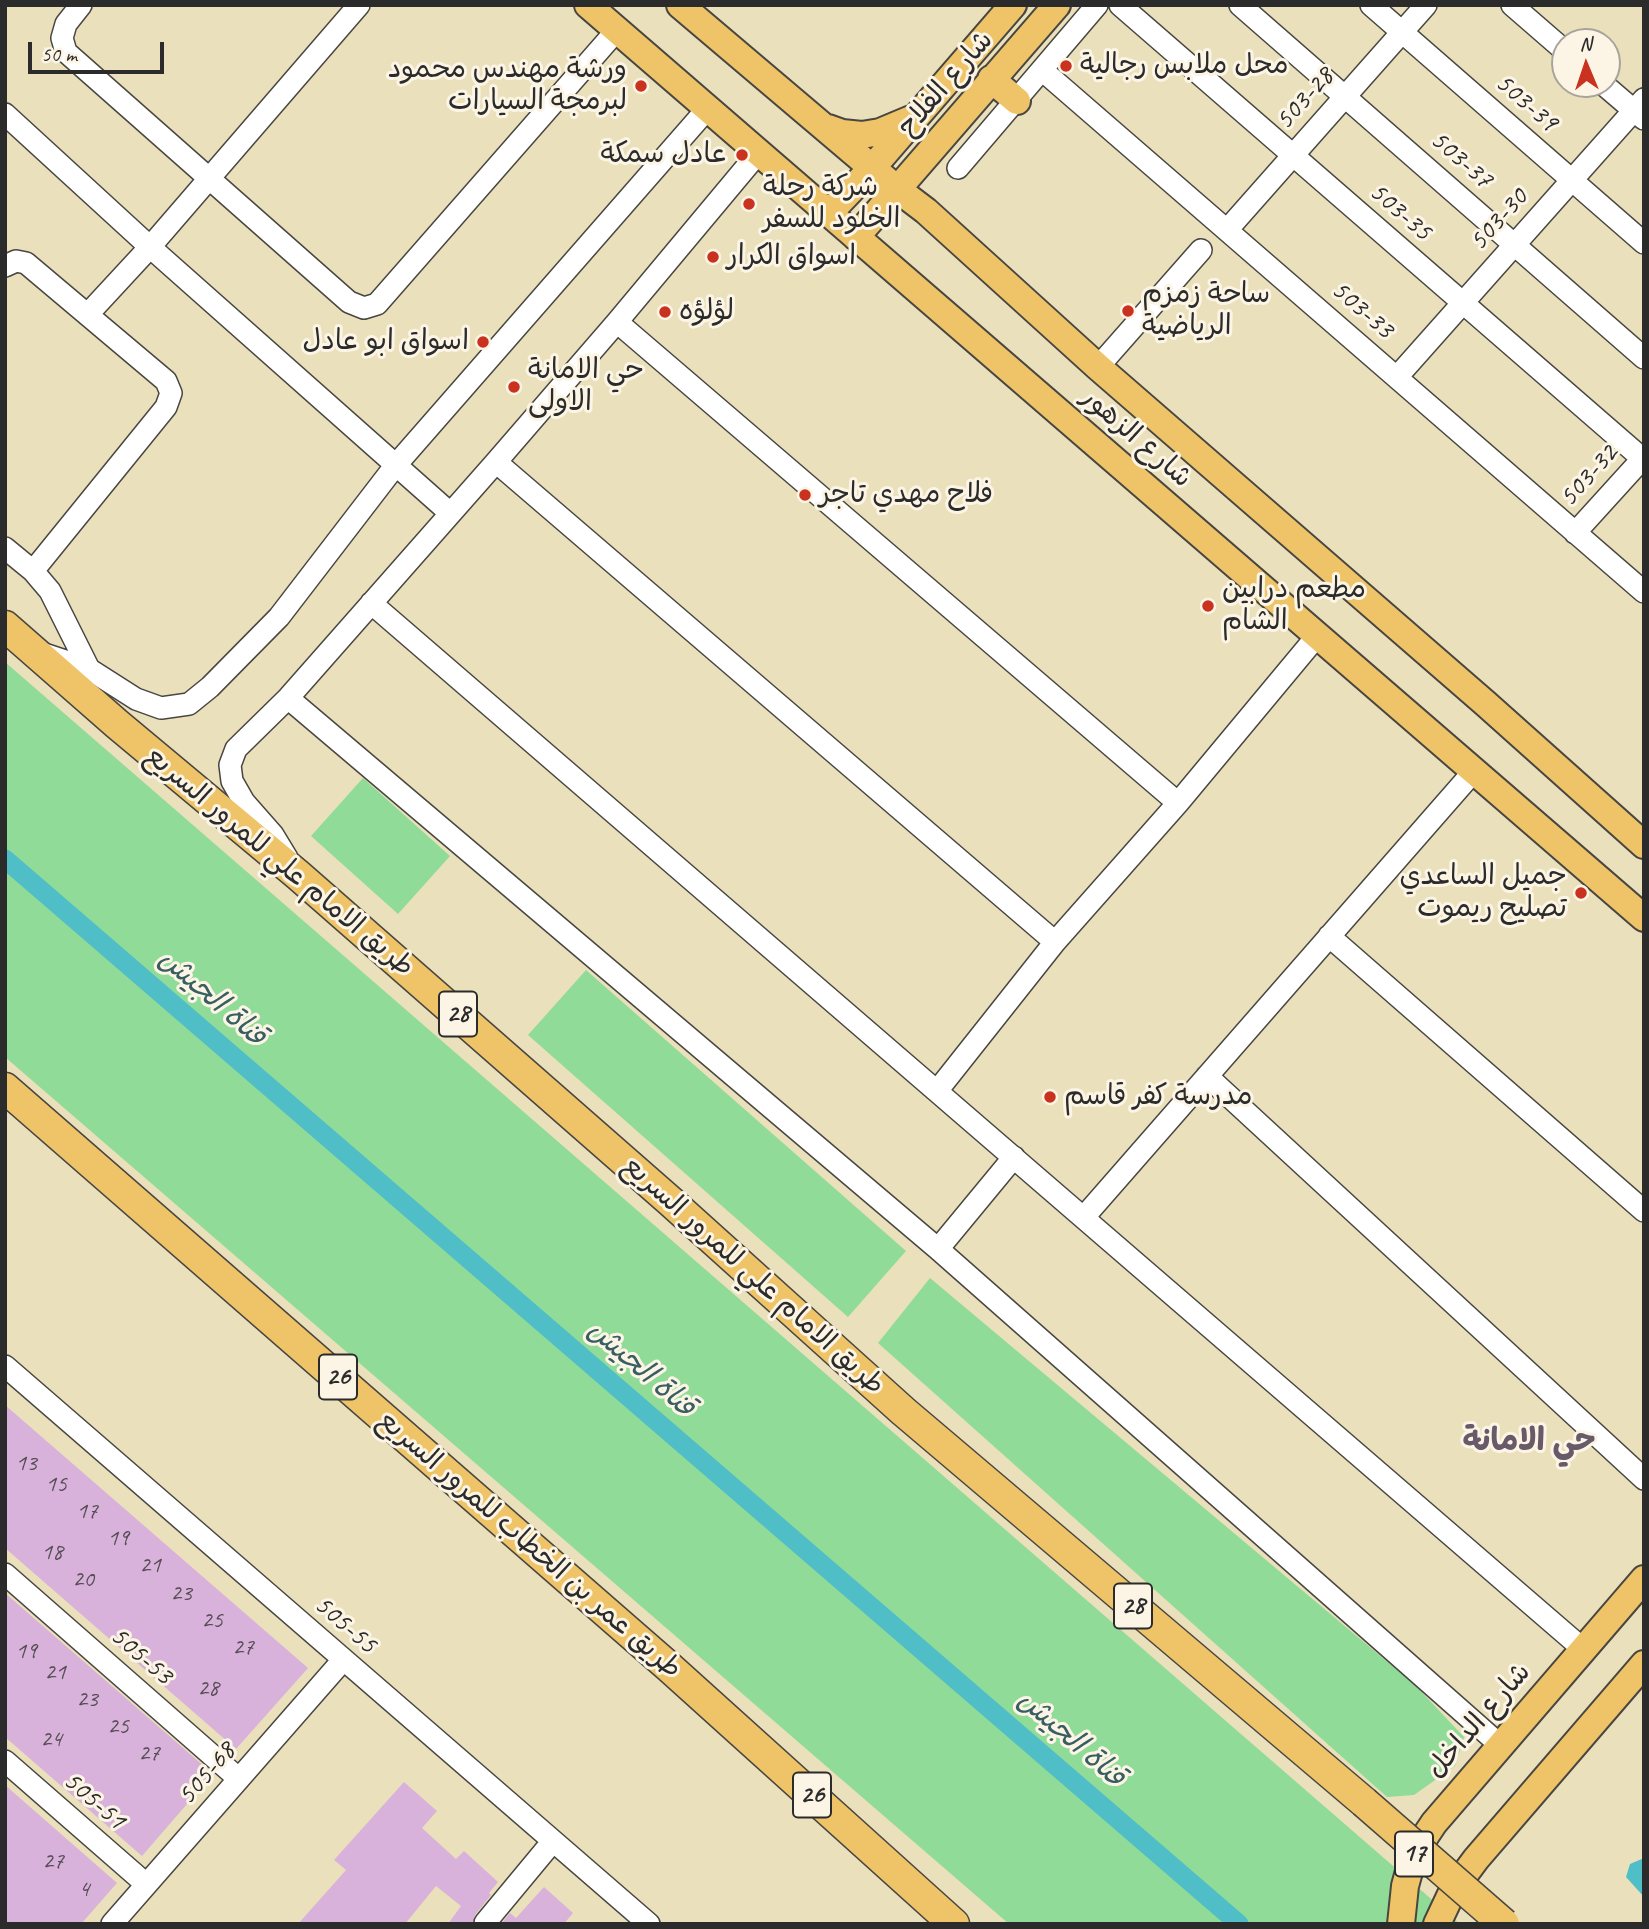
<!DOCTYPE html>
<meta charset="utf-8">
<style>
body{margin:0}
#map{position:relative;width:1649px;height:1929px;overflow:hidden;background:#eae0bc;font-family:Caveat,sans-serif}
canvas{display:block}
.frame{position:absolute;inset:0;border:7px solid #2b2b2b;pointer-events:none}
.north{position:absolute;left:1551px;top:28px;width:70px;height:70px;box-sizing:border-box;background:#fcf5e5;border:2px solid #a8a49b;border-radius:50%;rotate:358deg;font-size:19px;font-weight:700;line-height:28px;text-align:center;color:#2b2b2b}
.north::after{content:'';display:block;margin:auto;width:24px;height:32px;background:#c8321e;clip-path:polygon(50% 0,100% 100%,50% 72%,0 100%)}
.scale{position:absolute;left:28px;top:42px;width:136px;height:32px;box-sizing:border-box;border:4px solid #2b2b2b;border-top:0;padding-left:9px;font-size:21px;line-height:24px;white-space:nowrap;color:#2b2b2b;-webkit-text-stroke:5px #fcf5e5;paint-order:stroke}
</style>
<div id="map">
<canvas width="1649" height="1929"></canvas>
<div class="frame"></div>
<div class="north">N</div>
<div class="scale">50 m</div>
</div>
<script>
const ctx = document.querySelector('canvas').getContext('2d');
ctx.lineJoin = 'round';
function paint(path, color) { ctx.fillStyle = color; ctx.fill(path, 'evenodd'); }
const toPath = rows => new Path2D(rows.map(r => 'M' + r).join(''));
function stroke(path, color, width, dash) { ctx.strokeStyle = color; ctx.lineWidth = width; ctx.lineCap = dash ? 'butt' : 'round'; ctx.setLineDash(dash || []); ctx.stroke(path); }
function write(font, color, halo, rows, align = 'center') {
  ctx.font = font + ' Caveat,"Playpen Sans Arabic",sans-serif'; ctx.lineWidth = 6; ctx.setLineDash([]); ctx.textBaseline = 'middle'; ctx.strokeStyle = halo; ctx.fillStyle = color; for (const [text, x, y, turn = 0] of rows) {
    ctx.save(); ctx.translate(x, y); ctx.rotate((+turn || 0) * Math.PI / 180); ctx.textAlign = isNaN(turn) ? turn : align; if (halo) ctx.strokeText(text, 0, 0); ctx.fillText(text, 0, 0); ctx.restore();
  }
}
paint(toPath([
 [5,662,1460,1924,1009,1924,5,1057],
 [363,778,450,856,398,914,311,836],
 [586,970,906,1251,848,1317,528,1035],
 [930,1278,1415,1685,1464,1737,1455,1766,1414,1795,1387,1797,878,1343]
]), '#91db98');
paint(toPath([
 [1644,1858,1644,1897,1626,1877,1630,1864]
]), '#50bec7');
stroke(toPath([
 [5,859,1239,1924]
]), '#50bec7', 19);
paint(toPath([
 [5,1405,308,1668,236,1749,5,1548],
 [5,1593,213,1774,142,1856,5,1737],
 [404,1782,437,1811,422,1828,456,1859,464,1851,498,1882,489,1893,491,1895,475,1915,472,1924,448,1924,461,1906,436,1886,405,1924,298,1924,346,1870,334,1860],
 [5,1785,117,1883,81,1924,5,1924],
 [544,1887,573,1913,564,1924,501,1924,510,1913,516,1918]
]), '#d8b2da');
const minor = toPath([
 [81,5,66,24,62,38,66,52,349,302,364,308,377,304,617,30],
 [1120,5,1644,460],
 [1240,5,1644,358],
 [1371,5,1644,243],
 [1512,5,1565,51],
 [1042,70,1644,592],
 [1603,84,1644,119],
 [5,114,150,247,450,513],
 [958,168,1097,5],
 [1227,230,1426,5],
 [5,266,16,261,26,263,166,381,171,393,166,407,33,571],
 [88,314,150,247,359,5],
 [617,322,1178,803],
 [1098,367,1201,250],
 [1397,377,1644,99],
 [496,462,1055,942],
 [1575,533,1644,457],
 [5,548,33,571,50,591,89,669],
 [371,603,1583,1649],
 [44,654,89,669,136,699,161,708,189,704,210,687,279,617,395,466,708,108],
 [288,698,938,1249,1500,1745],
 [287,858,273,835,244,802,232,781,230,765,236,749,288,698,496,462,617,322,759,152],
 [1329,936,1644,1211],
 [1207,1076,1644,1479],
 [937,1091,1055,942,1178,803,1317,636],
 [1084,1217,1474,771],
 [938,1249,1014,1157],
 [5,1366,649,1924],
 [5,1574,239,1779],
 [5,1761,146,1884],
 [485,1923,553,1841],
 [112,1924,343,1660]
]);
const major = toPath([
 [588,5,1644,918],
 [680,5,897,189,926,211,1098,367,1485,703,1644,845],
 [991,79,1017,101],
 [828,128,842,133,862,135,880,132,911,119],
 [829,213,872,168,1013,5],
 [856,237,1057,5],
 [1401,1924,1405,1886,1414,1853,1434,1823,1644,1579],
 [1437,1924,1453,1890,1476,1859,1644,1664]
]);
const highway = toPath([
 [5,626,117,724,298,875,670,1201,903,1411,1364,1802],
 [5,1088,669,1667,954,1924]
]);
stroke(minor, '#484641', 24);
stroke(major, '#484641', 30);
stroke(highway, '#484641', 33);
stroke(minor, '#fff', 21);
stroke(major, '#efc469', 26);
stroke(highway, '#efc469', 30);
const highwayBridge = toPath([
 [1364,1802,1504,1924]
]);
stroke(highwayBridge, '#484641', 33, []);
stroke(highwayBridge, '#efc469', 30);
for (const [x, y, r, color] of [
 [1066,66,7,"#c8321e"],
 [641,86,7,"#c8321e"],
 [742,155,7,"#c8321e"],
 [749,204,7,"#c8321e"],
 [713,257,7,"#c8321e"],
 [1128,311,7,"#c8321e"],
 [665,312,7,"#c8321e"],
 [483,342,7,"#c8321e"],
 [514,387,7,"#c8321e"],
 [805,495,7,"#c8321e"],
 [1208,606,7,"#c8321e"],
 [1581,893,7,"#c8321e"],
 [1050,1097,7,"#c8321e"]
]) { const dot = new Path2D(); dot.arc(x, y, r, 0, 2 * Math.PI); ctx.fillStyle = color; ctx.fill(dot); stroke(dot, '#fcf5e5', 2.5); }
write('24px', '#564d57', null, [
 ["13",26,1464],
 ["15",56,1485],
 ["17",87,1512],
 ["19",118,1539],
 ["18",52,1553],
 ["21",150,1566],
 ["20",83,1580],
 ["23",181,1594],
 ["25",212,1621],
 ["27",243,1648],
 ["19",26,1652],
 ["21",55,1673],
 ["28",208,1689],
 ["23",87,1700],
 ["25",118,1727],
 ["24",51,1740],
 ["27",149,1754],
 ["27",53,1862],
 ["4",84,1890]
]);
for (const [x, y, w] of [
 [458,1014,38],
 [338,1377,38],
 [1133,1606,38],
 [812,1795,38],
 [1414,1854,38]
]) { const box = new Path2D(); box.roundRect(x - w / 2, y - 22.5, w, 45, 5); ctx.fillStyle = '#fcf5e5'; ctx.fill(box); stroke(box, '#2b2b2b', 2); }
write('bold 26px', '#2b2b2b', null, [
 ["28",458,1014],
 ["26",338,1377],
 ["28",1133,1606],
 ["26",812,1795],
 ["17",1414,1854]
]);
write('28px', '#2b2b2b', '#fcf5e5', [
 ["محل ملابس رجالية",1080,66],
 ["ورشة مهندس محمود",627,70,"right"],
 ["لبرمجة السيارات",627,102,"right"],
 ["عادل سمكة",728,155,"right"],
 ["شركة رحلة",763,188],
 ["الخلود للسفر",763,220],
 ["اسواق الكرار",727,257],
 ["ساحة زمزم",1142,295],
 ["الرياضية",1142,327],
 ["لؤلؤه",679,312],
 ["اسواق ابو عادل",469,342,"right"],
 ["حي الامانة",528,371],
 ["الاولى",528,403],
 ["فلاح مهدي تاجر",819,495],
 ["مطعم درابين",1222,590],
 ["الشام",1222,622],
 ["جميل الساعدي",1567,877,"right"],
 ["تصليح ريموت",1567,909,"right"],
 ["مدرسة كفر قاسم",1064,1097]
], 'left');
write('28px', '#2b2b2b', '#fcf5e5', [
 ["شارع الفلاح",946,84,-49],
 ["503-28",1305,99,-48],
 ["503-39",1526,103,41],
 ["503-37",1461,160,41],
 ["503-35",1400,212,41],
 ["503-30",1499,220,-48],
 ["503-33",1362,310,41],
 ["شارع الزهور",1136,438,41],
 ["503-32",1589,476,-48],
 ["طريق الامام علي للمرور السريع",279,862,40],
 ["طريق الامام علي للمرور السريع",753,1276,42],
 ["طريق عمر بن الخطاب للمرور السريع",529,1545,41],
 ["505-55",345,1625,41],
 ["505-53",141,1656,41],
 ["شارع الداخل",1479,1721,-49],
 ["505-68",207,1774,-49],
 ["505-51",94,1801,41]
]);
write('italic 30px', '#385e62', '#fcf5e5', [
 ["قناة الجيش",212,998,41],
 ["قناة الجيش",641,1369,41],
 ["قناة الجيش",1071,1739,41]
]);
write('bold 32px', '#685a68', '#fcf5e5', [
 ["حي الامانة",1529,1442]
]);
</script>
